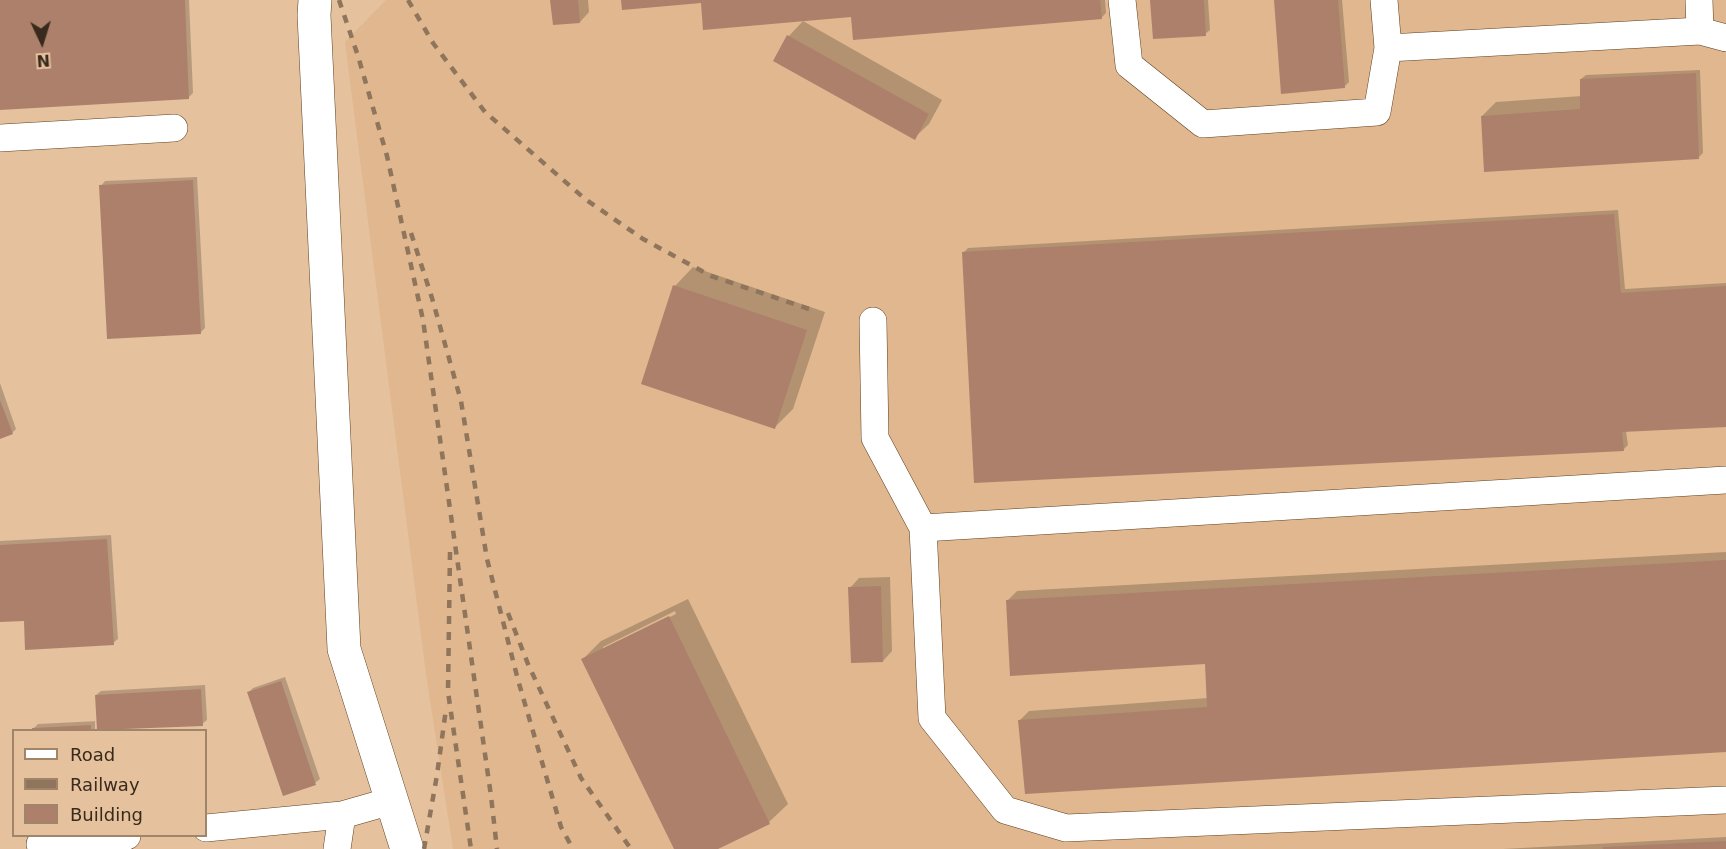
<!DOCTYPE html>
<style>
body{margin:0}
#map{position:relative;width:1726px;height:849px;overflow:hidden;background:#e5c19d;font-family:"DejaVu Sans",sans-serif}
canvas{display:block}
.legend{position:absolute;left:12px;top:729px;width:195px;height:108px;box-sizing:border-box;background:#e5c19d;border:2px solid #a08569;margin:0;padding:8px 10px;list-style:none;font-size:18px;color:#382a1c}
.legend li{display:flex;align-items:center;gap:12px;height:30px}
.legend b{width:30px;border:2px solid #a08569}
.north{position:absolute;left:12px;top:12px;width:60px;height:60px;-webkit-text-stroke:4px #e5c19d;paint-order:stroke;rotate:176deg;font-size:16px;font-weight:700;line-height:24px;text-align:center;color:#382a1c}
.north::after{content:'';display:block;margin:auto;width:21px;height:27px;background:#382a1c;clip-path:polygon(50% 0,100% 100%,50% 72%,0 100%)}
</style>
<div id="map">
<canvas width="1726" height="849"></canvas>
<ul class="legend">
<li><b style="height:8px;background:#fff"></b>Road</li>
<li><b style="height:8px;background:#8e755c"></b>Railway</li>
<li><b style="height:16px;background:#ac806b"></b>Building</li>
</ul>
<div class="north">N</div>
</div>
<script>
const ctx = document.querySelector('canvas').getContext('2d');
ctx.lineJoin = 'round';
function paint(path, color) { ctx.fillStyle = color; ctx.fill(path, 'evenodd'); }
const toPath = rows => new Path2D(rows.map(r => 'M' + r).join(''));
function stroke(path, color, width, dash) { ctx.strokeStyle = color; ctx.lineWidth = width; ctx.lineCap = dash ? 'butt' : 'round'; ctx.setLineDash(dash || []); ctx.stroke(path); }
paint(toPath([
 [386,0,1726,0,1726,849,453,849,426,674,345,42]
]), '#e0b78e');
paint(toPath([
 [0,0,189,0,193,93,188,98,0,109],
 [552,0,588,0,589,12,580,22],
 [623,0,1105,0,1106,13,1101,18,852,16,702,1],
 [1152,0,1208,0,1210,30,1205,34],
 [1275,0,1342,0,1349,82,1344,87],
 [803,21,942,100,929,124,914,138,775,60,789,36],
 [1700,70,1703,153,1699,157,1482,116,1496,102,1582,96,1581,79,1586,75],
 [197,177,205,328,200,333,101,186,105,181],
 [1618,210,1625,289,1726,283,1726,425,1626,431,1628,445,1624,449,963,253,968,248],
 [693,267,825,312,793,409,774,428,675,286],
 [0,383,16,429,12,433,0,438],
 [111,535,118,639,113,643,25,619,0,621,0,541],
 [1726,552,1726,751,1019,721,1029,711,1208,698,1206,662,1007,601,1017,591],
 [890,577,892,651,883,661,850,588,859,578],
 [688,599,788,804,769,822,714,849,675,849,583,659,601,641],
 [675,611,676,614,603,650,603,647],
 [285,677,320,779,315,783,249,692,253,688],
 [205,685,207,720,202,724,98,730,98,721,95,721,95,730,34,730,34,728,38,724,98,721,96,695,101,691],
 [1726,837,1726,849,1503,849]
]), '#0003');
paint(toPath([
 [0,0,185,0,189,99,0,110],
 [550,0,578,0,580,23,553,25],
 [621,0,1100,0,1102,19,853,40,851,17,703,30,701,3,622,10],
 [1150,0,1204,0,1206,36,1153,39],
 [1274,0,1338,0,1345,88,1281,94],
 [787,35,929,114,915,140,773,61],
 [1696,73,1699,159,1484,172,1481,116,1580,109,1580,79],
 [193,180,201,334,107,339,99,185],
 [1614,214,1621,293,1726,286,1726,427,1622,432,1624,451,974,483,962,252],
 [673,285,807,330,775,429,641,384],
 [0,400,13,434,0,439],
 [107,539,114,645,25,650,24,621,0,622,0,545],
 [1726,560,1726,752,1025,794,1018,720,1207,707,1205,664,1010,676,1006,600],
 [881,586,883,662,851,663,848,587],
 [669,616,770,824,718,849,674,849,581,659],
 [281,681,316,785,283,796,247,692],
 [201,689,203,726,97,730,95,695],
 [91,725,91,730,32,730,32,728],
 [1726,841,1726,849,1603,849,1603,847]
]), '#ac806b');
const minor = toPath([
 [1122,0,1129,65,1203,124,1377,112,1388,48,1384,0],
 [1699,0,1700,31],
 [1388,48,1700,31,1726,38],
 [0,138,174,128],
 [873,321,875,438,923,528,932,718,1005,810,1066,828,1726,800],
 [923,528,1726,480],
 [206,828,342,815],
 [40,844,127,836],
 [337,849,342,815,391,801]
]);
const major = toPath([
 [315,0,314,15,344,649,407,849]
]);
stroke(minor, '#5d3f1f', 28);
stroke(major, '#5d3f1f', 34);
stroke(minor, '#fff', 27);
stroke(major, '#fff', 33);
stroke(toPath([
 [339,0,358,56,387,156,423,320,491,796,497,849],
 [408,0,433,43,485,112,585,199,643,239,711,276,815,311],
 [411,233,432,298,461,401,487,559,518,680,561,827,573,849],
 [450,552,448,692,471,849],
 [508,613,528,664,581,778,631,849],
 [424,849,437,775,446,709]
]), '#8e755c', 4.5, [8, 8]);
</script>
